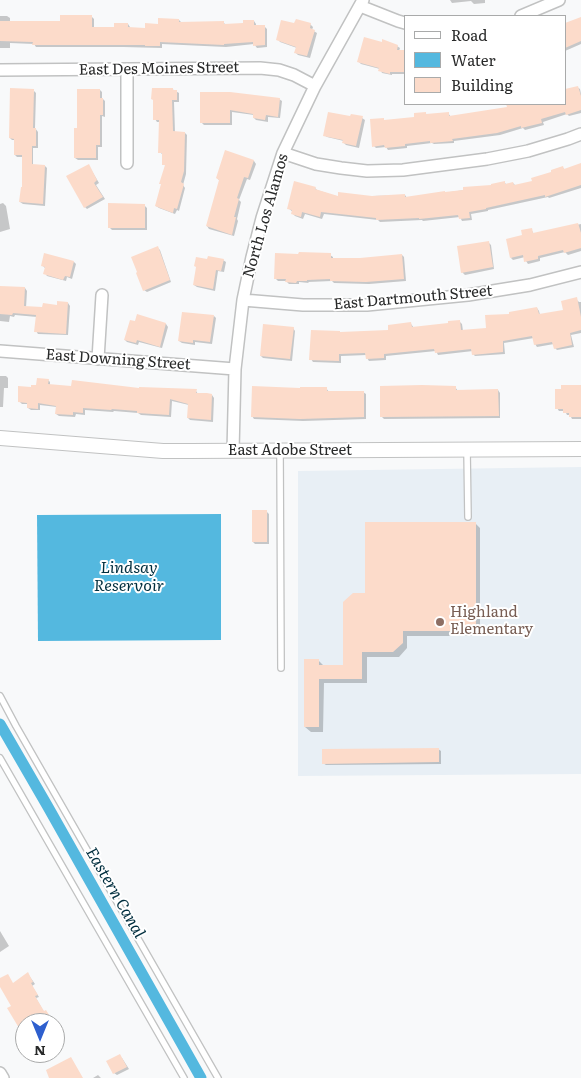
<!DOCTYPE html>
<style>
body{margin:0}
#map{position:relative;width:581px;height:1078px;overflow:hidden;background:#f8f9fa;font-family:Literata,serif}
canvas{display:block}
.legend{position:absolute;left:404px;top:15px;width:162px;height:90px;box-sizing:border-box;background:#fff;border:1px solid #a9aaaa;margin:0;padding:6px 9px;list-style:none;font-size:15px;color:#292a2a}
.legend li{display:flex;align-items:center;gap:10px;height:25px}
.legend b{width:25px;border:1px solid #a9aaaa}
.north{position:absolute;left:15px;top:1013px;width:50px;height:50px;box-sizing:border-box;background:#fff;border:1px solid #a9aaaa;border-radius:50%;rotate:180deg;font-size:14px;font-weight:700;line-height:20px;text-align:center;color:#292a2a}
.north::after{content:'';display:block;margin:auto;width:18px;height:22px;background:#2e5fce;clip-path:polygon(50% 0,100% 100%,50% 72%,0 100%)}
</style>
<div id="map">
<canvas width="581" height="1078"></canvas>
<ul class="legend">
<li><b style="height:6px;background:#fff"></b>Road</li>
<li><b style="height:14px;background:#54b8df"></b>Water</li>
<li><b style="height:14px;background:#fcdbca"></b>Building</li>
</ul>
<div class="north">N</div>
</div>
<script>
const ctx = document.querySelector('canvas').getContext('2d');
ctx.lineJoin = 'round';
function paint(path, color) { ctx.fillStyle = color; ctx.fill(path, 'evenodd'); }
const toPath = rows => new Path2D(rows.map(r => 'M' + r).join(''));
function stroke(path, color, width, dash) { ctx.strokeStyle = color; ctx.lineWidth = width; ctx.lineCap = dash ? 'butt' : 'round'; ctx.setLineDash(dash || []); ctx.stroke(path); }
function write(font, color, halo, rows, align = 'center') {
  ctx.font = font + ' Literata,serif'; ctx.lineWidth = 4; ctx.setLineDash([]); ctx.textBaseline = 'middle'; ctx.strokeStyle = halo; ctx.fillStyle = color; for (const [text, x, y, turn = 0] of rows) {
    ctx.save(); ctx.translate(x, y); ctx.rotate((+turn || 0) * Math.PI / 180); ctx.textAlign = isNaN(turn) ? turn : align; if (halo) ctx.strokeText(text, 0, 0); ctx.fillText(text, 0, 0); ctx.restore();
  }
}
paint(toPath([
 [581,467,581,774,298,776,298,471]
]), '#e8eff5');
paint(toPath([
 [221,514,221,640,38,641,37,515]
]), '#54b8df');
paint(toPath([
 [450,0,485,0,485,3,474,4,471,1,452,3],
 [0,16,7,16,10,18,10,22,61,22,92,17,94,19,94,28,115,29,128,24,130,27,130,29,146,29,179,20,181,22,223,22,226,25,244,24,254,21,256,24,256,26,264,26,267,29,267,47,257,48,254,44,226,47,162,44,162,48,123,47,36,47,34,44,10,43,10,48,0,48],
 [581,18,581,44,565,51,565,25],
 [310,24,313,27,312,30,317,33,310,58,298,55,295,52,297,48,280,42,278,39,295,25],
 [397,46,400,48,399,51,405,51,405,74,392,74,392,75,382,73,380,69,361,64,358,61],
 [577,87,580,89,581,94,581,113,569,116,567,114,543,122,544,125,525,130,523,128,500,135,454,141,454,143,434,144,432,143,407,146,407,148,388,150,386,147,376,148,374,146,385,121,416,118,425,113,428,115,448,113,451,117,509,108,508,104,565,104,565,91],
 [172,89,179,93,179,102,174,102,175,132,185,133,187,135,186,174,183,185,185,188,179,211,177,210,175,214,159,208,156,206,166,166,163,164,163,155,160,152,160,122,157,122,155,119],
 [100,90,102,92,102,98,105,101,105,117,102,116,102,147,98,147,98,160,78,160,75,158,78,129],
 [34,91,36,93,35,128,38,132,38,148,33,148,33,165,45,166,47,168,45,206,23,204,20,202,23,188,23,157,17,157,15,155,15,140,12,140,10,138],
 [201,94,279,99,282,101,280,118,268,117,268,122,256,120,254,118,254,115,232,112,232,125,204,125,201,122],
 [351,118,362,118,365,120,359,148,346,145,344,143,344,141,327,137,324,135],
 [226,152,254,161,256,164,250,180,247,179,239,200,241,202,237,219,238,221,234,236,209,229,207,226,220,181,217,178],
 [581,165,581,188,549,198,548,197,488,210,488,211,471,214,472,220,462,221,460,217,423,221,422,220,380,222,378,220,324,214,322,219,305,214,303,219,295,216,293,214,293,212,288,208,315,188,317,190,339,197,405,195,407,198,493,186,504,182,507,185,513,183,516,186,534,182,563,168,566,170],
 [89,166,99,183,96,185,105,199,87,209,85,207],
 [3,203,6,206,10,229,0,232,0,204],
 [144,205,147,208,147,230,112,230,110,228],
 [581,224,581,251,568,255,565,252,540,258,540,261,528,264,526,261,525,257,513,260,511,258,523,236,531,229,534,234],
 [488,242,491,245,494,269,465,275,462,272],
 [158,248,160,250,171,282,147,292,144,290],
 [330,255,333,257,333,259,360,259,402,255,404,257,406,281,369,284,334,283,332,281,308,282,309,283,299,282,299,284,289,284,286,281,278,281,276,279],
 [208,260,223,260,226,262,224,272,218,271,215,291,197,287,194,285],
 [74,262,76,264,72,279,67,277,66,281,47,276,45,273,46,269,43,266],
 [0,287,25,288,27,291,26,308,43,308,68,303,70,306,68,335,38,334,36,331,37,317,15,315,14,317,10,316,9,322,0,321],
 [576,299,579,302,581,302,581,333,571,335,574,347,557,350,555,348,554,344,537,347,535,344,534,338,504,343,505,354,475,356,473,354,473,351,438,355,436,351,386,356,386,360,369,361,367,358,367,355,341,356,341,363,313,362,311,359,341,333,390,331,411,324,414,328,449,324,459,321,462,324,463,331,488,329,510,315,537,308,539,311,540,315,565,311],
 [137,316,166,324,168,327,162,348,139,342,138,345,127,342,125,340,135,323],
 [214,316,216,318,212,344,195,342,195,345,182,343,179,341],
 [293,328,295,331,292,361,263,358,261,356],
 [0,376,6,376,8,378,8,388,4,388,3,407,0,407],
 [48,380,50,382,50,386,140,390,196,391,198,394,212,395,214,398,213,422,190,420,188,418,189,405,172,401,171,417,141,415,138,413,114,411,113,412,85,410,85,415,76,414,75,417,59,416,56,414,57,407,40,405,40,410,31,410,28,408,29,404,22,404,19,401,32,389],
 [581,386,581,419,572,419,570,415,567,415,565,411,559,411,557,408],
 [455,387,458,391,498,390,500,393,500,418,384,419,382,417],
 [326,388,329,392,363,392,366,394,366,419,303,421,254,419,252,416],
 [266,511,269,514,269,544,255,544,253,542],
 [475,523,480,528,480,636,407,636,407,648,399,657,367,657,367,683,324,683,323,732,311,732,305,727,318,660,324,666,344,666,366,595],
 [438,749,441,751,441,764,326,765,323,763],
 [0,931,9,946,0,952],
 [28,974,35,984,32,986,39,997,36,998,44,1012,52,1021,54,1020,57,1022,61,1029,55,1033,55,1023,25,1023,25,1036,12,1006,0,985,0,979,13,984],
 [122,1058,129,1069,117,1075,114,1073],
 [98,1075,101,1078,93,1078]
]), '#0003');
stroke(toPath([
 [0,724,48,807,201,1078]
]), '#54b8df', 11);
paint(toPath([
 [60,15,92,15,92,27,114,27,114,23,128,23,128,27,145,28,145,23,158,24,158,18,179,19,179,22,224,21,224,24,243,23,243,20,254,20,254,25,265,25,265,45,253,46,253,42,224,44,224,45,160,42,160,46,145,46,145,45,32,45,33,42,0,41,0,21,60,21],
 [581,17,581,41,565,48,565,23],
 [296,19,311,23,310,28,315,30,307,56,294,53,296,47,276,40,281,20,294,23],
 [364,37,382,42,382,39,398,45,397,50,405,50,405,72,390,72,390,74,378,71,379,68,357,62],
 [578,86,581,96,581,110,566,115,565,112,541,119,542,123,521,128,521,126,497,133,452,139,453,141,430,143,430,141,405,144,405,146,385,148,384,145,372,147,370,119,384,118,384,120,414,117,414,113,426,112,426,114,449,112,449,116,507,107,506,104,565,104,565,89],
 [10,88,34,89,33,128,36,128,36,146,32,146,32,164,45,165,43,204,19,202,21,187,22,187,22,155,14,155,14,139,9,138],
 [152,88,173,88,173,90,177,90,177,100,172,100,173,131,185,132,184,171,181,182,184,184,177,209,174,208,173,213,155,206,161,184,159,184,165,165,162,165,162,153,158,153,159,120,153,120,153,100,151,99],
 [77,89,100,89,100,98,103,98,103,115,100,115,100,145,96,145,96,158,74,158,74,128,77,128],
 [200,92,230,92,280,98,278,117,266,115,265,120,253,118,253,114,230,110,230,123,200,123],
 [328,112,350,116,351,114,363,116,356,146,342,143,343,140,323,136],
 [225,150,254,160,248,178,244,177,237,198,239,199,234,217,236,217,232,235,206,226,219,180,216,178],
 [581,163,581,185,545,197,545,195,486,208,486,209,469,212,470,218,459,219,458,215,419,219,419,218,376,220,376,218,321,212,320,217,302,212,301,217,291,214,292,210,287,209,294,181,316,187,315,189,338,196,338,192,372,196,405,194,405,197,445,191,445,192,463,190,463,187,491,185,491,184,505,181,505,184,513,182,514,185,532,181,531,178,551,172,551,170,563,166,564,169],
 [89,164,97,180,94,183,103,197,84,208,66,176],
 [108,203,145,204,145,228,108,228],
 [578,223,581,233,581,248,564,253,563,250,538,256,538,259,524,262,523,255,510,258,506,239,522,235,521,230,532,228,533,233],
 [489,241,493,267,461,273,457,246],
 [158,246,170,280,143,291,136,273,137,272,131,257],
 [299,252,331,253,331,258,360,258,402,254,404,279,366,282,330,281,330,279,307,280,307,281,297,281,296,283,285,282,286,279,274,279,275,253,298,254],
 [44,253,74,261,70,277,65,276,63,280,43,274,45,267,41,266],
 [208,256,224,259,221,271,216,270,213,289,193,285,196,267,194,266,196,257,207,259],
 [0,286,25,287,24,306,42,307,43,303,57,305,57,301,68,302,66,334,34,332,36,315,13,313,12,315,0,314],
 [577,297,581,317,581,330,570,333,572,345,554,349,552,342,534,345,532,336,503,341,503,352,472,355,471,349,435,353,434,349,384,354,384,358,366,359,365,353,339,354,339,361,309,360,311,330,340,331,340,332,388,330,388,325,411,322,412,327,448,323,448,321,460,320,461,330,486,328,485,315,509,314,509,312,537,307,539,314,563,310,561,301],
 [182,312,214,315,210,342,193,340,193,343,178,341],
 [137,314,166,323,160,347,137,340,136,343,124,340,130,320,135,321],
 [263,324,294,327,290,359,260,356],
 [37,378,49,379,48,384,71,386,72,380,139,388,139,387,197,389,196,393,207,393,212,394,211,420,187,418,188,404,170,399,169,415,137,413,137,411,112,409,111,410,83,408,83,413,73,412,73,415,55,414,56,406,38,403,38,409,27,408,27,403,18,402,18,386,31,387,31,385,36,385],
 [422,385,456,386,456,390,498,389,499,416,380,417,380,386],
 [561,385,581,385,581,417,569,417,569,413,563,413,563,409,555,409,555,389,561,389],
 [252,386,300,388,300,387,327,387,327,391,364,391,364,417,300,419,251,417],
 [252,510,267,510,267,542,252,542],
 [365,522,476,522,476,631,403,631,403,643,393,652,362,652,362,679,319,679,319,727,304,727,304,659,319,659,319,665,343,665,343,602,353,593,365,593],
 [439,748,439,762,322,764,322,749],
 [28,972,33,982,31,983,38,995,35,996,44,1011,46,1010,54,1023,25,1023,25,1038,7,1008,11,1006,0,987,0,978,8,974,13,983],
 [120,1054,127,1067,113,1074,106,1061],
 [71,1057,83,1078,49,1078,46,1070]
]), '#fcdbca');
const service = toPath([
 [467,450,468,517],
 [280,451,281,668],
 [0,696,16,726,218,1078],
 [0,758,184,1078]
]);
const minor = toPath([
 [360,6,398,21,405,23],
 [521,16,559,0],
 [0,70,260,68,279,70,294,75,315,86],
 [283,153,316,164,341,168,367,171,403,170,487,159,528,151,568,139,581,134],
 [127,163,127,69],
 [243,300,303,305,367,305,468,295,530,285,581,272],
 [0,351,235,369],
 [98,359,102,295],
 [233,451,235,369,243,300,252,257,262,218,283,153,315,86,363,0],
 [0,1073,3,1078]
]);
const tertiary = toPath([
 [0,438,163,451,190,451,581,449]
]);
stroke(service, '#c1c2c2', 8);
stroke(minor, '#c1c2c2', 14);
stroke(tertiary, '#c1c2c2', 16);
stroke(service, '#fff', 5.5);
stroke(minor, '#fff', 11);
stroke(tertiary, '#fff', 14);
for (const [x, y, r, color] of [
 [440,622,5,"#8d6e63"]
]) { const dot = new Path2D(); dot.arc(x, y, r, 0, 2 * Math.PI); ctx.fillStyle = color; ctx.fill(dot); stroke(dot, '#fff', 2); }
write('15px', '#292a2a', '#fff', [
 ["East Des Moines Street",159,69,-1],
 ["North Los Alamos",266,216,-74],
 ["East Dartmouth Street",413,298,-5],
 ["East Downing Street",118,360,4],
 ["East Adobe Street",290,451]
]);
write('15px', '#785e54', '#fff', [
 ["Highland",450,613],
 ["Elementary",450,630]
], 'left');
write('italic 16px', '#002e3e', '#fff', [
 ["Lindsay",129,568],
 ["Reservoir",129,586],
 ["Eastern Canal",115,893,60]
]);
</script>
